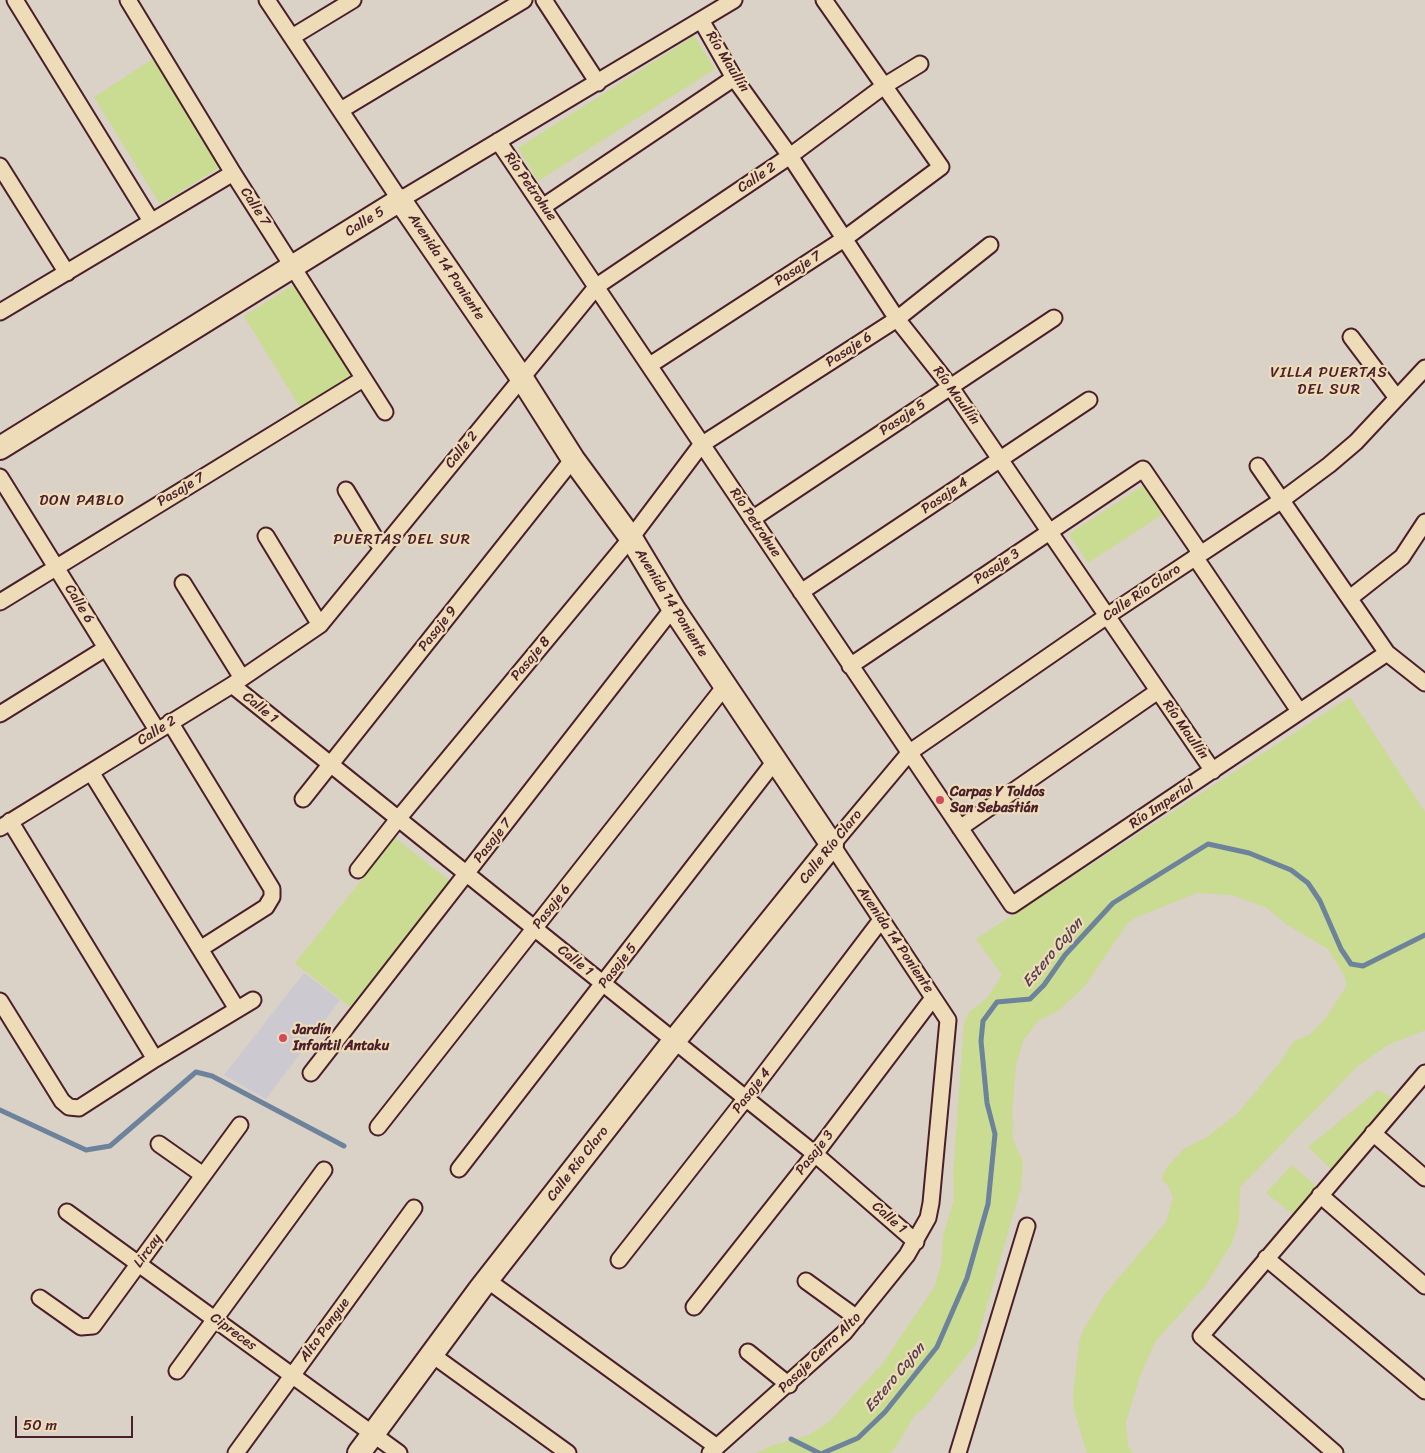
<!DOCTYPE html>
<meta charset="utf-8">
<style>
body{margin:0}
#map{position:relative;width:1425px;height:1453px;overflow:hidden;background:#dad1c7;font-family:Sriracha,sans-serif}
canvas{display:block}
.scale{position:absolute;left:15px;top:1416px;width:118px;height:22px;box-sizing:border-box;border:2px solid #4a1f2b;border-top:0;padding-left:6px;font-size:15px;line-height:18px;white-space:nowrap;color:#4a1f2b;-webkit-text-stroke:4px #eedcb9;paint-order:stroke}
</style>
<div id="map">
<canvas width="1425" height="1453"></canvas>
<div class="scale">50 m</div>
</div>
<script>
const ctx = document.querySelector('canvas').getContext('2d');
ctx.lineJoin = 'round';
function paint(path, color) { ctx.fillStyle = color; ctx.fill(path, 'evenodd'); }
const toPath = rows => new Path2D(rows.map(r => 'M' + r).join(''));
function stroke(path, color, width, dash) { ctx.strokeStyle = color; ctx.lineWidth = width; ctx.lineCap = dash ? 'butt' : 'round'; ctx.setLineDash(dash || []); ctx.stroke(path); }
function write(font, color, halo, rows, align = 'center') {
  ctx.font = font + ' Sriracha,sans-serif'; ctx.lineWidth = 4.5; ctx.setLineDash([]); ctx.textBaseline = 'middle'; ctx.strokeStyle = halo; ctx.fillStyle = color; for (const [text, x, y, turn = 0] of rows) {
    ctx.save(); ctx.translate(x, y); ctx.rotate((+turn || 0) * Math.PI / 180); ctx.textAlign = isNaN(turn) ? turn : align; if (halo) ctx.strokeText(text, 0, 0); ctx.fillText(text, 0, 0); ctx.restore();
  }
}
paint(toPath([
 [304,973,340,1000,266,1099,224,1075]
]), '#ccc9d1');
paint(toPath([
 [694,36,715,69,538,181,518,148],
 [153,59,220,167,160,204,94,97],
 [295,284,352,378,301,409,244,316],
 [1144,485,1163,514,1088,563,1069,534],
 [1350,697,1425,812,1425,1030,1388,1045,1358,1066,1240,1187,1239,1221,1232,1243,1205,1286,1155,1342,1140,1376,1126,1422,1128,1446,1133,1453,1087,1453,1074,1409,1073,1396,1079,1342,1084,1329,1105,1294,1166,1222,1173,1198,1169,1187,1161,1179,1167,1167,1185,1148,1207,1137,1238,1113,1280,1062,1294,1041,1309,1035,1326,1018,1347,985,1343,973,1328,949,1286,924,1267,908,1232,895,1197,893,1137,917,1127,924,1085,986,1058,1011,1038,1021,1023,1041,1016,1065,1012,1115,1013,1140,1023,1162,1021,1187,976,1344,925,1407,915,1415,895,1448,890,1453,756,1453,771,1446,809,1435,831,1420,883,1363,935,1286,942,1261,943,1236,954,1199,953,1174,964,1024,968,1013,987,998,1002,975,976,939],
 [395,838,450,881,350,1007,295,963],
 [1378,1090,1393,1098,1331,1169,1308,1147],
 [1292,1165,1317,1187,1294,1215,1266,1193]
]), '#c9dc91');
stroke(toPath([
 [0,1110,86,1150,110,1146,196,1072,212,1076,344,1146],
 [791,1439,819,1453],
 [823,1453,858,1438,885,1412,937,1347,967,1278,988,1204,995,1134,987,1103,981,1041,983,1021,997,1002,1030,999,1044,985,1065,955,1113,903,1208,844,1249,853,1291,870,1308,883,1320,901,1341,949,1351,964,1363,966,1425,935]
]), '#6d829b', 5);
const street = toPath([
 [15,0,151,221],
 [128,0,233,173,385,412],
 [267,0,400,200,734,0],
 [544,0,598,83],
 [701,20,734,78,790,156,897,319,950,386,1213,771],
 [292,37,353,0],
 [341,110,524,0],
 [498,141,1012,905,1387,653],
 [0,166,67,273],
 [544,206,734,78],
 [0,312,233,173],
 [1351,337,1397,398],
 [650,365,844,239,941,167,824,0],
 [1258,466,1387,653,1425,683],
 [0,477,157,730],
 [346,490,381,548],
 [752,519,1054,318],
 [266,536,320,625],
 [1195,557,1299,711],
 [183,583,242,678],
 [801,592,1089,400],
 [1350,598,1402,557,1425,522],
 [0,602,363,379],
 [850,666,1143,469,1201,554],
 [232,685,815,1154,916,1242],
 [0,714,106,648],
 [170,722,272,889,272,897,266,907,200,949],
 [91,772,237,1009],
 [303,799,573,459],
 [10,821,155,1059],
 [0,828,232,685,320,625,597,286,790,156,884,86,920,64],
 [960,828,1158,691],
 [358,870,398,819,631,538,701,445,897,319,990,245],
 [0,1001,62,1101,69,1107,79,1108,155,1059,253,1000],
 [311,1073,673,608],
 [378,1127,725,686],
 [1373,1133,1425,1178],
 [159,1144,203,1175],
 [459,1169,775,761],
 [1320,1195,1425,1286],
 [67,1212,399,1453],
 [1266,1258,1425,1391],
 [619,1260,746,1098,881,920],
 [487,1280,717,1447],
 [806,1281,857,1318],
 [40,1298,81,1327,93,1326,240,1125],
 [694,1307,815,1154,933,998],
 [748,1352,789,1385],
 [431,1354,568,1453],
 [177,1371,324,1170],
 [236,1453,414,1208],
 [710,1453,844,1333,907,1255,928,1218,931,1203,948,1020,832,845,910,752,1107,616,1282,500,1329,465,1356,442,1425,368],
 [958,1453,1027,1226],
 [1335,1453,1201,1336,1425,1073]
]);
const secondary = toPath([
 [0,448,400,200,521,377,573,459,631,538,673,608,832,845,674,1041,480,1289,359,1453]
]);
stroke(street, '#4a1f2b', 19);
stroke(secondary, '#4a1f2b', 26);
stroke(street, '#eedcb9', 15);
stroke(secondary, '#eedcb9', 22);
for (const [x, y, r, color] of [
 [940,800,5,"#d1495b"],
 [283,1038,5,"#d1495b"]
]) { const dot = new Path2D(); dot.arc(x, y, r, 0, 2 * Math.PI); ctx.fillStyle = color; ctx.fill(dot); stroke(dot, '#eedcb9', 2); }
write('14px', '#4a1f2b', '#eedcb9', [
 ["Río Maullín",727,62,58],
 ["Calle 2",757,178,-34],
 ["Río Petrohue",530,187,55],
 ["Calle 7",255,207,57],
 ["Calle 5",365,222,-32],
 ["Avenida 14 Poniente",446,267,56],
 ["Pasaje 7",798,269,-33],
 ["Pasaje 6",849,350,-33],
 ["Río Maullín",956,396,54],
 ["Pasaje 5",903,418,-34],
 ["Calle 2",462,450,-51],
 ["Pasaje 7",181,490,-31],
 ["Pasaje 4",945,496,-34],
 ["Río Petrohue",755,523,56],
 ["Pasaje 3",997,567,-34],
 ["Calle Río Claro",1142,593,-34],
 ["Avenida 14 Poniente",671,603,58],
 ["Calle 6",79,604,58],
 ["Pasaje 9",438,629,-52],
 ["Pasaje 8",531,659,-50],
 ["Calle 1",260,708,39],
 ["Río Maullín",1185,730,55],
 ["Calle 2",157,731,-32],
 ["Río Imperial",1162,805,-34],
 ["Pasaje 7",493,841,-52],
 ["Calle Río Claro",831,847,-51],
 ["Pasaje 6",552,907,-52],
 ["Avenida 14 Poniente",895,940,56],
 ["Calle 1",575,961,39],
 ["Pasaje 5",618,966,-52],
 ["Pasaje 4",752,1091,-52],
 ["Pasaje 3",815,1153,-52],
 ["Calle Río Claro",578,1164,-52],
 ["Calle 1",889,1218,41],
 ["Lircay",148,1251,-54],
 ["Alto Pangue",325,1330,-54],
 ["Cipreces",233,1332,36],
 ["Pasaje Cerro Alto",820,1353,-44]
]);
write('bold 14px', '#4a1f2b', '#eedcb9', [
 ["Carpas Y Toldos",950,792],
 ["San Sebastián",950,808],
 ["Jardín",293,1030],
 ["Infantil Antaku",293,1046]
], 'left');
ctx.letterSpacing = '1px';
write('15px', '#4a1f2b', '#eedcb9', [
 ["VILLA PUERTAS",1329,373],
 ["DEL SUR",1329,390],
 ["DON PABLO",82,501],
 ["PUERTAS DEL SUR",402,540]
]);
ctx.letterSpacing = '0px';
write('italic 15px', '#564050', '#eedcb9', [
 ["Estero Cajon",1053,953,-50],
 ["Estero Cajon",895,1378,-50]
]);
</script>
